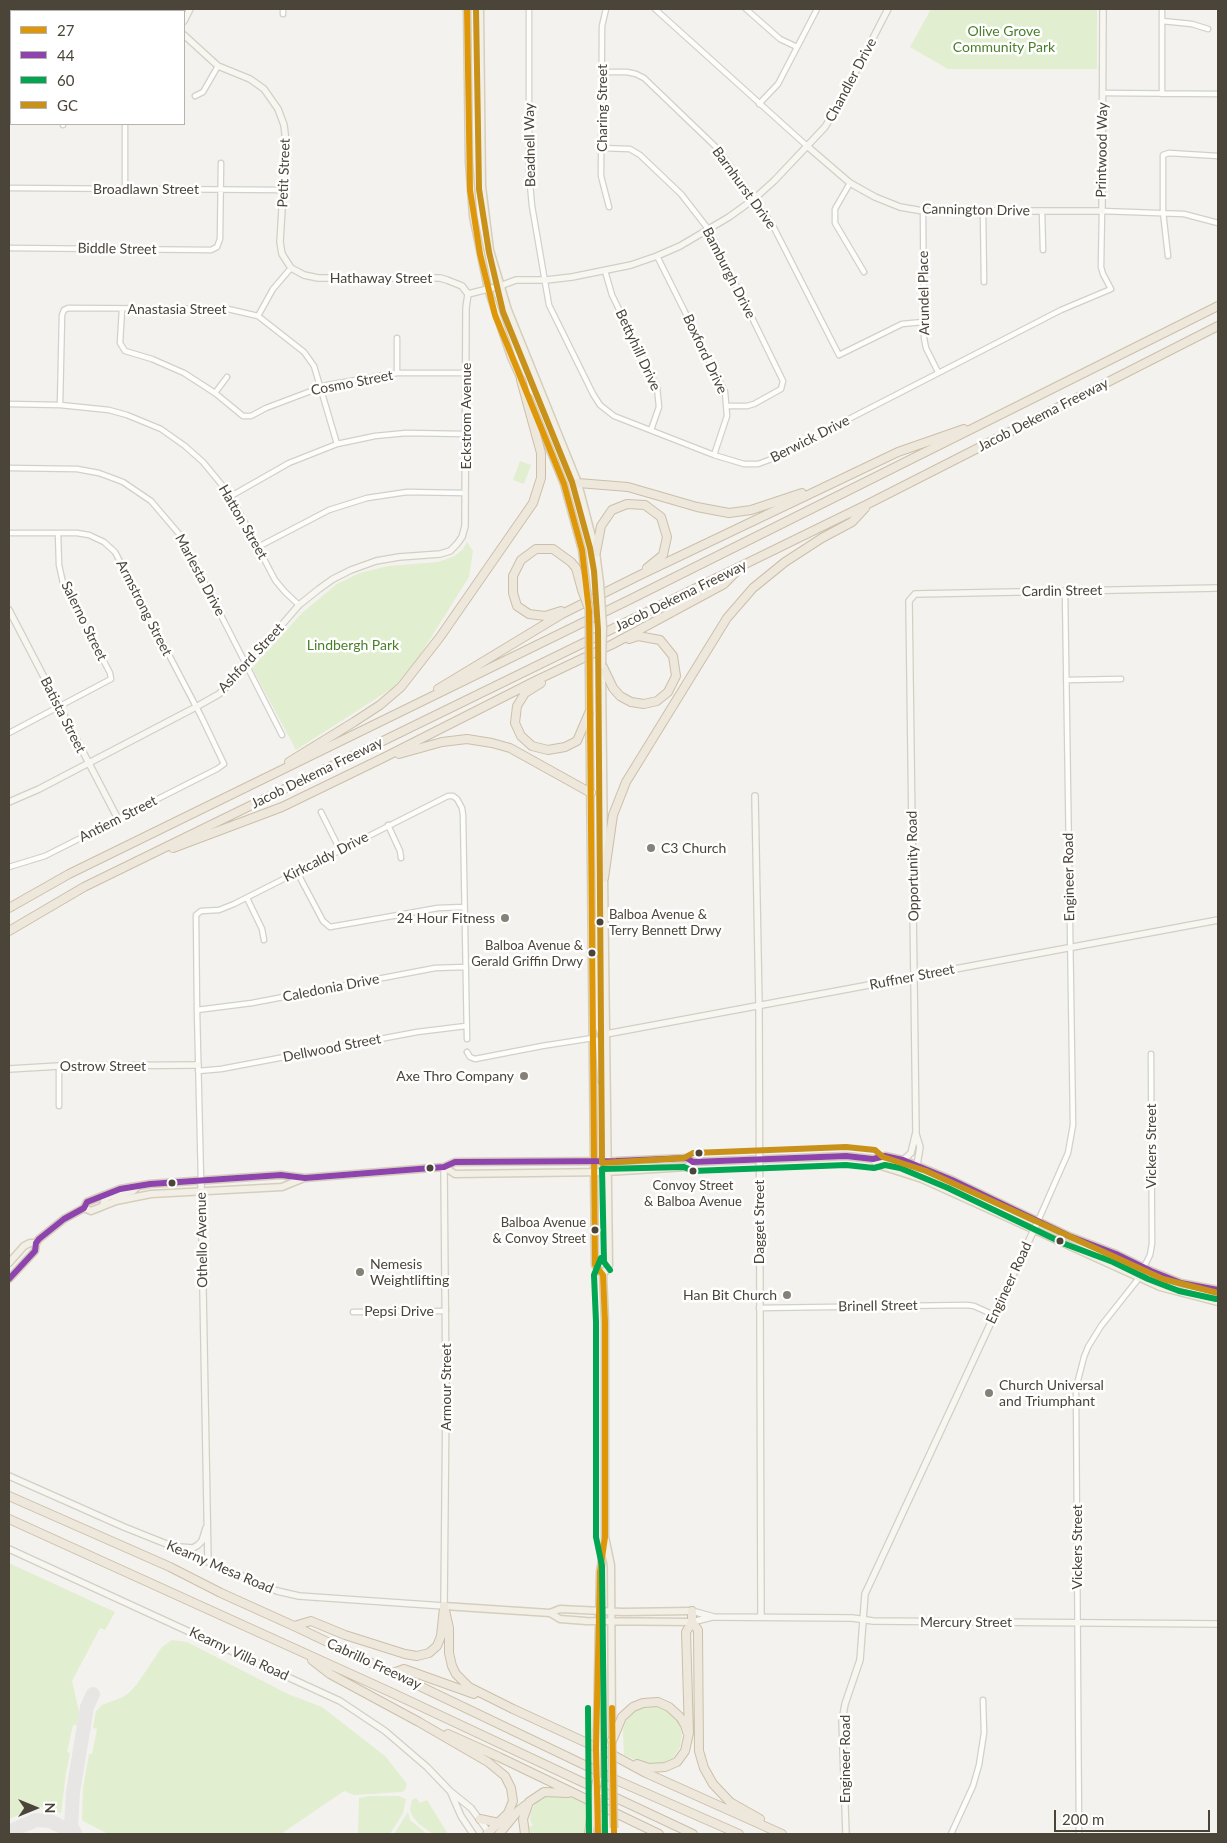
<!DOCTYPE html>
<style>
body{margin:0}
#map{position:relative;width:1227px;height:1843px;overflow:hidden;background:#f4f2ee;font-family:Lato,sans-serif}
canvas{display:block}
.frame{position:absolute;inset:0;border:10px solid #4b4439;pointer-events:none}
.legend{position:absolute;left:10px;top:10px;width:175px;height:115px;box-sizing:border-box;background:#fff;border:1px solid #b7b4b0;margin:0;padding:6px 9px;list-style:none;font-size:15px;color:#4b4439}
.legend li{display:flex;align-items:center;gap:10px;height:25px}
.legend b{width:25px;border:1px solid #b7b4b0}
.north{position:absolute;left:10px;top:1783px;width:50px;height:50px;-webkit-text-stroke:4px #fff;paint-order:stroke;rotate:90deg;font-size:14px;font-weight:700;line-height:20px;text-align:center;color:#4b4439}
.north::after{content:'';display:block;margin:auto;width:18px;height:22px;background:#4b4439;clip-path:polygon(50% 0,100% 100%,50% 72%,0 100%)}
.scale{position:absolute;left:1054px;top:1810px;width:156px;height:22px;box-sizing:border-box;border:2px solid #4b4439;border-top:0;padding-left:6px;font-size:15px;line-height:18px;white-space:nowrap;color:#4b4439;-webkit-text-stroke:4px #fff;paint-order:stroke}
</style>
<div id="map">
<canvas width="1227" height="1843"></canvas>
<div class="frame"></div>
<ul class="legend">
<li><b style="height:6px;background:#dd9709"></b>27</li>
<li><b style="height:6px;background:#8e44ad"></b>44</li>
<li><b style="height:6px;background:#00a651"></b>60</li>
<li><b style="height:6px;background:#c7911a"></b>GC</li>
</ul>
<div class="north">N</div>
<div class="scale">200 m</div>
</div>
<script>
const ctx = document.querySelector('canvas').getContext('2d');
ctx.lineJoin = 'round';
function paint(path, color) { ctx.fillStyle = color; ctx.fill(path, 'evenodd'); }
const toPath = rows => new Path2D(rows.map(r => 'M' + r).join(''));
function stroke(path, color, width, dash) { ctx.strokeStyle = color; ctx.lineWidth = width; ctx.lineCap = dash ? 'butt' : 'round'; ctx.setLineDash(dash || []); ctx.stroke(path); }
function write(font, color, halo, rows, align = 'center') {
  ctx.font = font + ' Lato,sans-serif'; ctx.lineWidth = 5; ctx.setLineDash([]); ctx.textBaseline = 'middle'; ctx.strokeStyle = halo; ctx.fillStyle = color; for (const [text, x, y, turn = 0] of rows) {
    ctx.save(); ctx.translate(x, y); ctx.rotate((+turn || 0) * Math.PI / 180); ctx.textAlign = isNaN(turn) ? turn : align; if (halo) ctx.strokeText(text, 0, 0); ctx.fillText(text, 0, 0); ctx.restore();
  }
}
paint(toPath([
 [931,9,1097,9,1097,69,948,69,910,47],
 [520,461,531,465,524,484,513,480],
 [467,542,473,551,469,577,420,655,394,687,296,750,252,668,302,613,337,584,360,573,388,566,438,562,455,556,463,549],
 [9,1563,115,1612,105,1630,100,1628,72,1681,79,1712,77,1725,73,1725,67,1752,70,1753,66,1773,61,1813,45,1807,38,1807,9,1819],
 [172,1640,187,1642,288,1694,322,1707,385,1756,407,1784,405,1790,402,1792,354,1795,344,1791,281,1834,108,1834,83,1821,82,1819,83,1788,89,1754,92,1754,97,1729,93,1728,96,1711,102,1705,123,1697,130,1692,137,1684,162,1647],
 [654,1705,662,1706,675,1715,680,1725,682,1736,680,1747,672,1759,661,1765,645,1764,624,1755,623,1730,626,1721,631,1714,638,1709],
 [564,1794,587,1804,588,1825,585,1834,532,1834,529,1829,530,1826,533,1826,530,1819,531,1812,535,1804,541,1798,549,1795],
 [369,1796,399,1796,406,1799,403,1813,390,1834,358,1834,359,1798],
 [416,1798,420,1803,427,1800,448,1834,433,1834,419,1824,413,1817,410,1810,412,1800],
 [408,1812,410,1820,427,1834,394,1834]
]), '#e1eecf');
stroke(toPath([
 [75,1833,71,1826,73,1792,87,1707,93,1694],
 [10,1834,15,1829,36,1820,50,1821,68,1830]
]), '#e8e6e4', 14);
const street = toPath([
 [529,9,529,173,532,206,549,305,593,394,600,405,614,416,714,455,744,464,758,464,769,460,1061,310,1111,289,1103,274,1101,267,1102,211,1184,214,1218,223],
 [606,9,602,26,601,176,609,207],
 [655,9,807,146],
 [746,9,780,39,797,47],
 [1162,9,1162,94],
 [283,14,283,9],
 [1162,21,1192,24,1208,29],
 [602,72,627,72,636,74,644,78,718,149,772,224,839,355,902,324,923,322],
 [1103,93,1218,94],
 [195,96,203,92,218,66],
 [759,104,778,84,817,9],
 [63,125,63,124],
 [601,148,630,149,640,155,681,194,709,230,783,381,781,389,754,404,747,406,727,406],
 [850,183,835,209,835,223,864,272],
 [9,188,284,190],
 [125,189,125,124],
 [923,211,924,338,926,348,938,372],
 [983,211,984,282],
 [1042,211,1043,250],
 [9,248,211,250,217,247,220,239,221,163],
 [657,256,725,392,727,416,714,455],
 [1168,256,1163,212,1163,155,1169,153,1218,156],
 [605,271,612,295,657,387,659,407,651,430],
 [122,309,120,343,125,351,152,359,184,373,215,393,243,416,251,416,266,408,327,385,397,373,466,373],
 [258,316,273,289,291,268],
 [397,373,397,338],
 [215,393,227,377],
 [9,404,60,405,109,410,127,415,161,429,185,446,203,462,231,496,275,580,285,592,299,605],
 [60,405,62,315,64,310,68,308,228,309,258,316,304,352,314,366,337,444],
 [9,468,77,469,99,473,123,482,151,501,180,535,282,735],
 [231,496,289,463,337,444,375,436,406,433,465,434],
 [9,533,77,533,89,535,104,542,115,552,201,716,224,764,217,769,45,856,9,867],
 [258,547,329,510,367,498,407,492,465,493],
 [1066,680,1121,679],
 [9,733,111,679,110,673,63,583,59,565,58,533],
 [321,812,340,850],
 [388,825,400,851,401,858],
 [297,872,323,921,330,927,438,908,464,907],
 [247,898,262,929,264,940],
 [197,1010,252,1003,435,968,465,967],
 [467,1052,470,1057,475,1059,542,1046,593,1038],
 [198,1071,221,1069,417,1032,466,1026],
 [59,1106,59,1066],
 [201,1181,197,1010,196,915,201,911,219,910,234,904,448,796,453,796,457,799,462,808,463,815,467,1039],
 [1038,1221,1068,1153,1073,1125,1065,591],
 [1144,1267,1150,1255,1152,1244,1151,1054],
 [759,1308,967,1305,974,1306,994,1315],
 [353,1312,446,1311],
 [951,1834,973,1786,979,1765,984,1733,983,1700],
 [1079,1834,1076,1388,1084,1357,1088,1347,1101,1326,1139,1278]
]);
const secondary = toPath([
 [154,9,157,11],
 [184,21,190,9],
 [184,35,218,66,250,79,264,89,278,109,284,125,286,142,280,242,282,254,291,268,304,275,318,278,440,278,447,280,462,286,468,294],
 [9,75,11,72],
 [807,146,850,183,875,197,900,207,923,211,1102,211,1103,9],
 [468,294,500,286,516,280,546,280,572,277,631,265,657,256,680,246,729,217,754,199,774,181,825,127,839,104,888,9],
 [9,610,118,819],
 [755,796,759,1006,761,1617],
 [9,802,39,789,196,707,219,694,236,678,299,605,319,589,333,579,351,570,376,561,399,557,440,554,450,551,457,544,462,537,465,526,466,308,468,294],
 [606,1034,1218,920],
 [9,1069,59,1066,198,1065],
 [916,1134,920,1147,917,1165],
 [903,1160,911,1153,916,1132,909,601,915,594,1218,588],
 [201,1181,208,1562],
 [9,1476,124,1527,169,1545,277,1591,299,1596,444,1606,446,1394,444,1167],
 [180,1547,193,1548,198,1545,202,1541,206,1528],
 [9,1549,340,1701,385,1731,427,1767,450,1791,471,1808,490,1834],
 [692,1611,714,1617,852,1618,873,1621,1218,1624],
 [692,1622,712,1617],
 [451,1793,461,1816,473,1834],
 [846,1834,842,1721,845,1704,860,1660,865,1594,1038,1221]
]);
const primary = toPath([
 [467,9,469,162,473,216,488,289,511,357,523,384],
 [480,9,482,186,490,250,508,310,578,483,596,552,600,583],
 [529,398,564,484,582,550,587,591],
 [602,666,604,861],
 [589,671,595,1265,603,1275],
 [604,874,609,1265,603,1275,605,1322,605,1537,611,1565,612,1739],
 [595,959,598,970,599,1028,601,1033,606,1034],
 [593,1038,599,1043,601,1079,606,1089],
 [873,1159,878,1165,922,1179,1160,1287,1218,1302],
 [878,1165,882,1161,911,1170,916,1169,917,1165],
 [444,1167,455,1174,607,1172,687,1167,693,1162],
 [103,1206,104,1201,108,1197,133,1191,136,1188],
 [84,1208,91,1211,116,1201,151,1194,282,1187,304,1178],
 [1102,1260,1109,1258,1136,1270,1142,1270,1144,1267],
 [9,1263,24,1246,30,1243,36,1243],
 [1139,1278,1148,1276,1165,1280],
 [9,1279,35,1251,36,1243,39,1239,64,1219,84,1208,87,1202,120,1189,150,1184,281,1175,305,1178,444,1167,455,1162,616,1161,687,1158,693,1162,846,1156,873,1159,885,1156,903,1160,952,1180,1069,1236,1116,1254,1151,1271,1181,1283,1218,1290],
 [444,1606,550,1613,560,1619,586,1621,692,1622],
 [550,1613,560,1609,623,1612,692,1611],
 [597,1729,600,1572,605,1541],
 [597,1819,598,1834]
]);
const highway = toPath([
 [578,483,628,487,697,507,729,513,751,510,802,493],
 [596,552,601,526,612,510,627,504,645,505,661,517,667,537,663,555,647,568],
 [561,611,545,616,529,614,517,606,513,593,513,576,521,560,536,549,553,549,571,562,576,568,582,590],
 [602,665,613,688,620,696,631,702,644,704,657,701,668,692,676,676,673,656,660,640,638,636,629,639],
 [541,683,525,693,517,706,515,723,521,736,532,746,548,750,565,747,577,741,589,713],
 [438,689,562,614,638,576,898,452,964,429],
 [399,754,442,742,467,739,492,743,510,748,591,793],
 [289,762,354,722,380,705,401,687,440,637,533,503,541,478,541,453,521,380],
 [173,848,282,807,385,757,537,680,613,644,724,584,738,570],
 [604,878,613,815,626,782,727,618,753,588,785,562,822,538,852,522,865,508],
 [9,908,69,874,631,599,1218,306],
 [9,931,84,887,129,865,868,504,1218,326],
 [9,1496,170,1567,221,1593,294,1626,616,1780,739,1834],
 [9,1519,388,1691,693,1834],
 [444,1606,449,1628,449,1653,452,1666,456,1674,469,1687,513,1709,611,1754,646,1773,782,1834],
 [692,1611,692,1622,698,1630,699,1751,704,1768,713,1784,730,1802,760,1819],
 [294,1626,311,1621,345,1635,405,1654,417,1656,429,1653,437,1646,441,1636,444,1608],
 [312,1660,330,1674,419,1722,488,1762,505,1776,511,1788,513,1801,508,1813,487,1834],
 [393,1673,404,1669,474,1694],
 [448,1734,499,1757,659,1834],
 [612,1741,622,1717,633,1707,643,1703,658,1702,669,1707,680,1717,685,1725,687,1732],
 [637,1764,649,1768,665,1767,677,1762,685,1751,689,1733,686,1632,692,1622],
 [480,1819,499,1823],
 [499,1834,518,1811,526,1805],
 [525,1834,523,1819,529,1802,544,1792,568,1793],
 [589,1834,591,1818]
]);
stroke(street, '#d2d0cb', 7);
stroke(secondary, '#d3cfc5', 8);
stroke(primary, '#d6cebb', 9);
stroke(highway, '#ccbfa9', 10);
stroke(street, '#fdfdfc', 4.5);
stroke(secondary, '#f7f6f1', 5.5);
stroke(primary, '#f2efe6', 6);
stroke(highway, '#ede8db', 8);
const primaryBridge = toPath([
 [600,583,603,627,602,665],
 [587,591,589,611,589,671],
 [612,1741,614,1828],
 [597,1785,597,1729],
 [597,1797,597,1819]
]);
const highwayBridge = toPath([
 [582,590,588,606],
 [591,1818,597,1780]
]);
stroke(primaryBridge, '#d6cebb', 9, []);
stroke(highwayBridge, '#ccbfa9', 10, []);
stroke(primaryBridge, '#f2efe6', 6);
stroke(highwayBridge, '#ede8db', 8);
stroke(toPath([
 [467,9,470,190,480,254,495,315,564,484,582,550,589,611,595,1265,603,1275,605,1322,605,1537,600,1572,596,1748,598,1834],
 [612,1708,614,1834]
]), '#dd9709', 6);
stroke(toPath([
 [9,1279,35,1251,36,1243,39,1239,64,1219,84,1208,87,1202,120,1189,150,1184,281,1175,305,1178,444,1167,455,1162,616,1161,687,1158,693,1162,846,1156,873,1159,885,1156,903,1160,952,1180,1069,1236,1116,1254,1151,1271,1181,1283,1218,1290]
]), '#8e44ad', 6);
stroke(toPath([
 [601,1258,594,1275,596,1322,596,1537,602,1566,605,1834],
 [610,1270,604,1262,602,1169,684,1167,693,1171,846,1165,874,1168,885,1165,900,1168,948,1188,1065,1244,1113,1262,1148,1279,1179,1291,1216,1299],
 [588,1708,589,1834]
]), '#00a651', 6);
stroke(toPath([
 [476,9,479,189,489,252,503,312,572,482,590,548,594,571,598,630,602,1163,684,1158,693,1153,846,1147,875,1150,883,1157,926,1171,1163,1279,1218,1293]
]), '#c7911a', 6);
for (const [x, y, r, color] of [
 [651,848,5,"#868178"],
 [505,918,5,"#868178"],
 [600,922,4.5,"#4b4439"],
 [592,953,4.5,"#4b4439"],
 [524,1076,5,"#868178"],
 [699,1153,4.5,"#4b4439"],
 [430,1168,4.5,"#4b4439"],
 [693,1171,4.5,"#4b4439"],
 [172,1183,4.5,"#4b4439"],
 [595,1230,4.5,"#4b4439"],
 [1060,1241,4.5,"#4b4439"],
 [360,1272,5,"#868178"],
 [787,1295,5,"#868178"],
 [989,1393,5,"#868178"]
]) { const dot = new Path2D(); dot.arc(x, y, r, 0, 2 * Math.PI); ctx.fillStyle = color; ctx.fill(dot); stroke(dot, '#fff', 2); }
write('13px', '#4b4439', '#fff', [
 ["Balboa Avenue &",609,915,"left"],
 ["Terry Bennett Drwy",609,931,"left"],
 ["Balboa Avenue &",583,946],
 ["Gerald Griffin Drwy",583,962],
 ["Convoy Street",693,1186,"center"],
 ["& Balboa Avenue",693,1202,"center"],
 ["Balboa Avenue",586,1223],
 ["& Convoy Street",586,1239]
], 'right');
write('14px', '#4a7f2a', '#fff', [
 ["Olive Grove",1004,31],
 ["Community Park",1004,47],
 ["Lindbergh Park",353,645]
]);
write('14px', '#4b4439', '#fff', [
 ["Chandler Drive",851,80,-62],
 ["Charing Street",602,108,-90],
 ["Beadnell Way",530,145,-91],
 ["Printwood Way",1102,150,-89],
 ["Petit Street",284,173,-88],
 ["Barnhurst Drive",744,188,54],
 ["Broadlawn Street",146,189],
 ["Cannington Drive",976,210,1],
 ["Biddle Street",117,249,1],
 ["Bamburgh Drive",729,273,63],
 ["Hathaway Street",381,278],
 ["Arundel Place",924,293,-91],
 ["Anastasia Street",177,309],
 ["Bettyhill Drive",638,350,65],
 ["Boxford Drive",705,354,65],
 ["Cosmo Street",352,383,-11],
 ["Jacob Dekema Freeway",1043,415,-27],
 ["Eckstrom Avenue",466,416,-90],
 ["Berwick Drive",810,439,-27],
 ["Hatton Street",243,522,60],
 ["Marlesta Drive",200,575,62],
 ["Cardin Street",1062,591,-1],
 ["Jacob Dekema Freeway",681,596,-26],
 ["Armstrong Street",144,608,63],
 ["Salerno Street",84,621,64],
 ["Ashford Street",251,658,-47],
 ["Batista Street",63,715,63],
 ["Jacob Dekema Freeway",317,773,-26],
 ["Antiem Street",118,819,-27],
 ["Kirkcaldy Drive",326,857,-27],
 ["Opportunity Road",913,866,-91],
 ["Engineer Road",1069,877,-91],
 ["Ruffner Street",912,977,-11],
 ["Caledonia Drive",331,988,-11],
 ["Dellwood Street",332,1048,-11],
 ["Ostrow Street",103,1066],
 ["Vickers Street",1151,1146,-90],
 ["Dagget Street",759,1222,-90],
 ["Othello Avenue",202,1240,-91],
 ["Engineer Road",1009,1283,-65],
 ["Brinell Street",878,1306,-1],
 ["Pepsi Drive",399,1311],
 ["Armour Street",446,1387,-90],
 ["Vickers Street",1077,1547,-90],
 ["Kearny Mesa Road",220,1567,23],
 ["Mercury Street",966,1622],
 ["Kearny Villa Road",239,1654,25],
 ["Cabrillo Freeway",374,1664,25],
 ["Engineer Road",845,1759,-90]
]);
write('14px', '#4b4439', '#fff', [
 ["C3 Church",661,848],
 ["24 Hour Fitness",495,918,"right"],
 ["Axe Thro Company",514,1076,"right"],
 ["Nemesis",370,1264],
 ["Weightlifting",370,1280],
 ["Han Bit Church",777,1295,"right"],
 ["Church Universal",999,1385],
 ["and Triumphant",999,1401]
], 'left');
</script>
